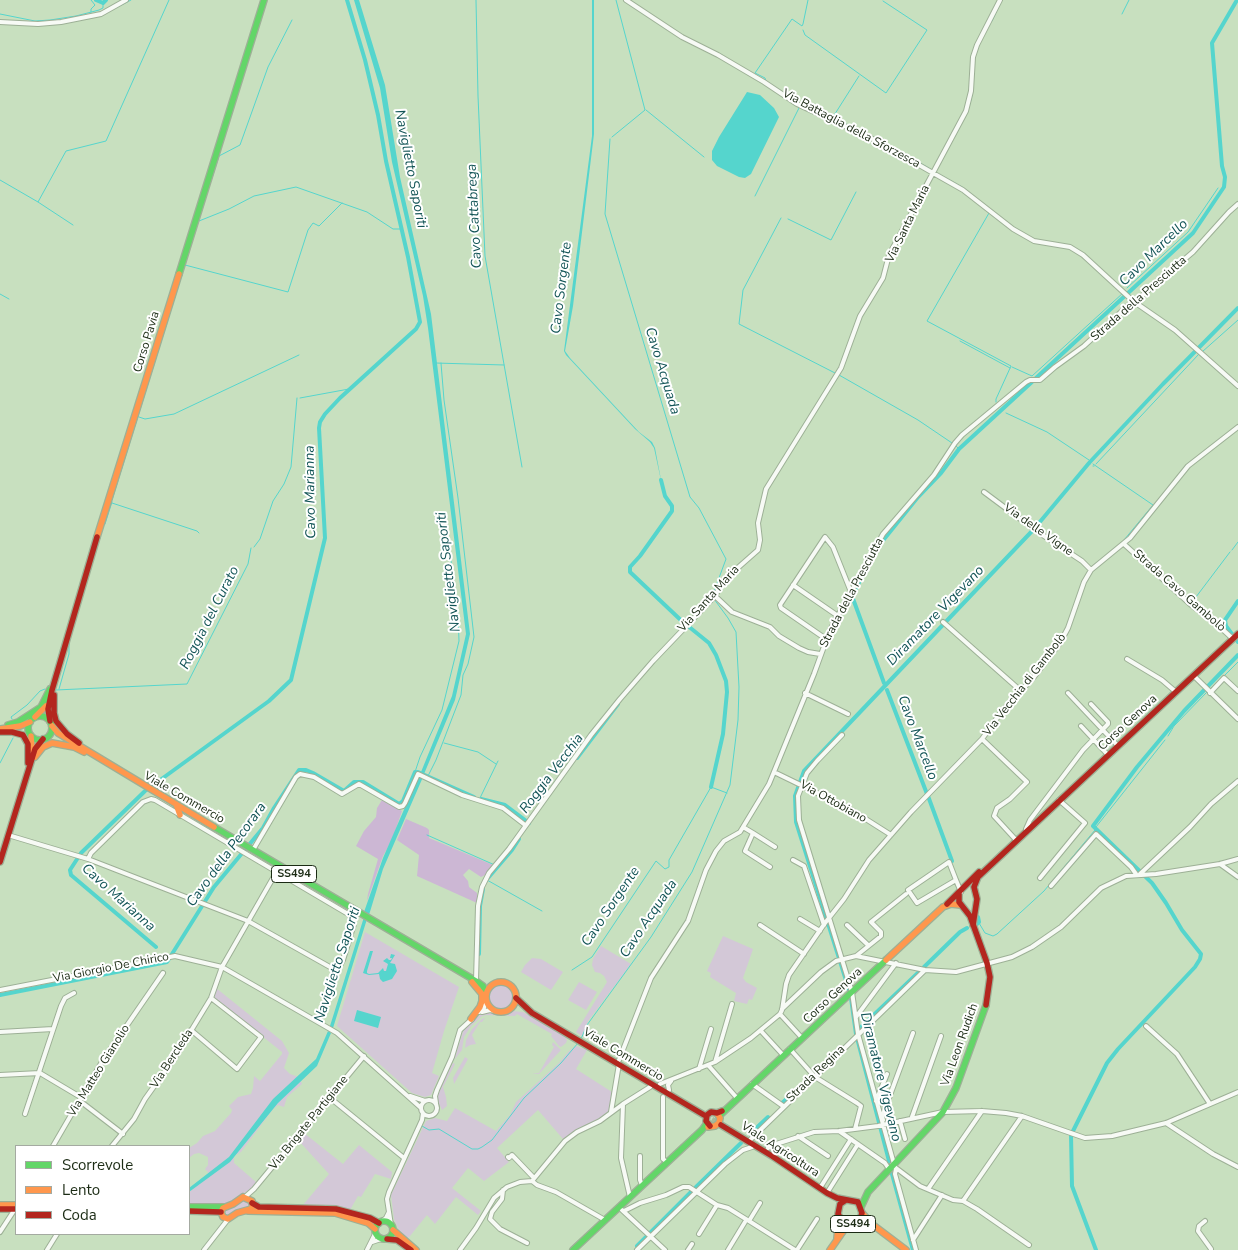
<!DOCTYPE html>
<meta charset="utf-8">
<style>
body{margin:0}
#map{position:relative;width:1238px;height:1250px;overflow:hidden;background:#c8e0bf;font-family:"Nunito Sans",sans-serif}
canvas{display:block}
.legend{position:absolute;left:15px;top:1145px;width:175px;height:90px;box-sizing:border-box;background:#fff;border:1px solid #a4aaa1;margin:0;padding:6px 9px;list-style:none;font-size:15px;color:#1b2b14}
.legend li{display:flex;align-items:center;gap:10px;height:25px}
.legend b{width:25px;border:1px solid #a4aaa1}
</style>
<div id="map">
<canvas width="1238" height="1250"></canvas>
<ul class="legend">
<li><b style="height:6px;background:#63d668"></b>Scorrevole</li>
<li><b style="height:6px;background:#ff974d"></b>Lento</li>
<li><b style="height:6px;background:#b3261e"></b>Coda</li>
</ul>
</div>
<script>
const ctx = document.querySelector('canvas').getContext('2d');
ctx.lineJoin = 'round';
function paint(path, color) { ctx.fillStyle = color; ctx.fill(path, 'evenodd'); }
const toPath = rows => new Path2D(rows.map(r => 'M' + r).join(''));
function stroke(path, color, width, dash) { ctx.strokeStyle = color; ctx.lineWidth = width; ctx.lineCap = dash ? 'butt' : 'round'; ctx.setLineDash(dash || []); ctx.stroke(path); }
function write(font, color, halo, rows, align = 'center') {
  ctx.font = font + ' "Nunito Sans",sans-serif'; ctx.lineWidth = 4; ctx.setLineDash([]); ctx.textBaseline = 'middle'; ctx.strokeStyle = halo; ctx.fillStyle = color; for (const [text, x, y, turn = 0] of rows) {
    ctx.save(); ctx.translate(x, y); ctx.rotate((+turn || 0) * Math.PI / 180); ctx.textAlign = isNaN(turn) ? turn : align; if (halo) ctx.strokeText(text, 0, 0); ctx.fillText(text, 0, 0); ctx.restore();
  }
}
paint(toPath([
 [365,932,459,987,444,1031,432,1073,439,1076,431,1095,425,1097,412,1093,337,1026],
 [723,936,753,949,743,978,746,982,757,988,752,1000,749,999,747,1004,734,1001,736,993,710,977,711,973,707,971],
 [601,946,631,964,588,1021,582,1036,576,1032,607,982,604,976,600,973,595,972,592,965,593,959],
 [532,958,541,959,563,972,551,990,521,972,525,965],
 [579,982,597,992,586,1010,568,1000],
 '489 997a12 12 0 1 1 24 0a12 12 0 1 1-24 0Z',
 [216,988,282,1041,289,1053,284,1068,290,1074,299,1077,302,1084,287,1097,284,1107,278,1105,273,1109,241,1152,234,1156,234,1163,256,1182,252,1188,231,1202,224,1204,189,1203,189,1192,208,1177,208,1172,205,1169,208,1165,208,1157,199,1153,194,1154,189,1158,189,1148,197,1143,203,1136,215,1131,231,1113,232,1110,229,1106,238,1097,251,1094,253,1088,254,1076,260,1081,282,1054,282,1052,213,997],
 [490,1011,498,1013,512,1011,523,1012,564,1036,567,1040,566,1043,561,1047,559,1046,551,1036,552,1034,517,1014,515,1016,486,1015,482,1016,471,1026,464,1037,462,1050,454,1060,464,1029,480,1015],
 [485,1018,482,1022,480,1022,472,1035,476,1044,470,1045,465,1048,466,1040,472,1029,482,1019],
 [553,1042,561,1050,539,1074,532,1074,539,1073,554,1047,552,1045],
 [576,1046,587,1050,576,1069,612,1092,609,1110,606,1114,601,1119,581,1127,563,1139,538,1110,497,1148,509,1162,484,1181,468,1168,452,1188,481,1211,478,1215,456,1197,435,1224,427,1215,410,1236,408,1238,400,1232,394,1219,391,1195,426,1121,435,1118,447,1121,455,1108,496,1131,510,1115,516,1102,559,1063,569,1051],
 [465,1057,468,1059,454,1084,453,1078],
 [453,1063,455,1064,443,1087,446,1097,447,1106,442,1110,438,1101,438,1093],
 [304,1133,343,1164,359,1145,392,1172,391,1179,375,1174,361,1197,358,1196,350,1210,327,1205,303,1205,329,1174,298,1140],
 [244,1200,248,1201,248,1207,228,1215,226,1214,226,1210]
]), '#d3c8d7');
paint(toPath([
 [382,800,402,811,392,840,383,856,367,901,368,894,378,859,356,846,364,831,376,817,377,808],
 [406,819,427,828,429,830,429,838,493,865,485,875,481,877,469,869,463,875,468,881,469,887,477,893,477,903,417,876,419,855,397,840]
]), '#ccb7d4');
paint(toPath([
 [354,0,359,0,385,85,400,177,431,314,470,634,455,700,424,774,421,772,452,696,466,634,428,328,423,296,392,162,380,88],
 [592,0,594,0,594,134,573,306,565,351,570,358,639,432,652,442,655,448,662,485,654,448,650,442,635,429,566,355,564,351,592,136],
 [747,92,760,95,774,108,779,117,751,174,745,178,739,177,717,166,712,160,712,151,719,137],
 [419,775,423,777,383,869,369,915,364,912,383,858],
 [364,917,367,919,333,1028,330,1026],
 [370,951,373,951,367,971,367,973,369,974,378,973,383,968,384,971,386,971,388,964,383,961,387,958,389,960,391,960,392,958,390,958,391,954,395,955,390,963,395,964,397,971,392,979,383,982,380,979,379,974,369,975,363,973],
 [357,1010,381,1017,378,1028,354,1021],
 [328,1031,331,1033,317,1066,278,1103,230,1162,189,1192,189,1188,229,1157,273,1099,316,1059]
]), '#55d5cd');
stroke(toPath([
 [476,0,478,96,485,256,522,467],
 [91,12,91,9,95,5,91,0],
 [0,14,35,21,50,20,76,16,99,10,103,8,103,3],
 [1122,14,1129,0],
 [100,16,131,0],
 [992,21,1000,4],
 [803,30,805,35,886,93,927,30,883,1],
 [766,81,765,78,755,73,792,19,802,26,803,24,808,0],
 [970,104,972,95],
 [806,105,884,142,932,170],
 [646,110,704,157],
 [833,117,859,76],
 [612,137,645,110,616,0],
 [610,139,605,214,690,497,699,508,726,559,712,597],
 [941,162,966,115],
 [935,172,962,187,970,193],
 [0,180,38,202,66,151,106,141,169,0],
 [210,184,219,156,240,145,268,67,292,20],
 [755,196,799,108],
 [38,202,73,225],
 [989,213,927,321,1011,366,996,399,996,402],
 [781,218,743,290,739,324,835,373],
 [788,219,831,240,856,192],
 [199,221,229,209,254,196,296,187,367,212,393,229,400,229],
 [185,265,288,292,308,230,313,223,319,226,342,203],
 [1127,288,1188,232,1218,188],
 [0,294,9,299],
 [960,341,1010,368],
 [1202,352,1238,320],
 [435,363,504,365],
 [1012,367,1032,376,1123,293],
 [839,375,918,420,952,443],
 [300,398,349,389],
 [1006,413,1047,432,1089,460],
 [139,417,145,419,174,414,299,355],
 [956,446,959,449],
 [1089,463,1090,464],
 [1093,464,1153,505,1124,540],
 [1096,464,1199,354],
 [1093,466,1094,466],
 [112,500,205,200],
 [112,503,197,531,199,533],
 [105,524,112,502],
 [1127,544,1154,567],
 [254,547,260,539,273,501,284,484,291,467,297,398],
 [1232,550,1238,542],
 [1166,579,1202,611],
 [1193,601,1230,552],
 [1213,619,1226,626],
 [1223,677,1238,662],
 [59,689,69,654,69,640,83,595],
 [1210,689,1220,679],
 [56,690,187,684,248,564,251,548],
 [12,719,11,717,27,705,40,691,45,689],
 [1168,736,1174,726,1207,692],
 [444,743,478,752,496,764],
 [0,763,13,738],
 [415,772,420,757,442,710,459,641,458,613,447,532],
 [428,776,436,760,461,695,463,675,468,664,474,637,458,498,444,400,441,363],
 [480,798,498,761],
 [1096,827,1165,740],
 [427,835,497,866],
 [487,880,542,911],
 [979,923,985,933,993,936,997,934,1044,891,1095,830],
 [572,970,592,957,656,861,665,869,669,867,669,860,711,787,727,793],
 [581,1039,587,1025,651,937,692,872,730,785,738,720,739,687,736,632,728,618,714,599],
 [422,1126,429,1130,439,1129,472,1149,478,1149,482,1147,492,1140,524,1098,561,1063,578,1043]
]), '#55d5cd', 1);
stroke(toPath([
 [96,0,103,3,106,0],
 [1036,378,1193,233,1224,187,1225,177,1222,166,1212,43,1237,0],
 [661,480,665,496,672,506,672,511,640,556,630,567,630,572,686,625],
 [881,543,918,497,941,473,959,449,1033,381],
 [867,567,852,596,884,683],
 [1238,601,1225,620,1226,626,1238,642],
 [688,626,709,643,716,655,726,681,727,692,723,734,711,787],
 [887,690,927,794],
 [577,758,618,704],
 [418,772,474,797],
 [928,796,952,861],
 [481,799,505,805,529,823],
 [488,878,512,850,519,839],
 [977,924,979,922,978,917],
 [156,947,71,875,70,870,81,853,145,791,269,701,291,680,325,538,319,428,320,422,325,414,340,398,416,329,420,322,408,257,386,161,378,115,365,60,347,0],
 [479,954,480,906,483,889],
 [924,967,960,932,967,928],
 [849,990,796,822,795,796,804,771,1034,529,1089,463,1163,384,1238,308],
 [0,995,167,962,214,887,263,828,274,808,299,770,306,770,313,773,344,791,354,782,363,782,399,804,403,801,415,772,416,772],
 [851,998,856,1034,889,1161],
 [859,1029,921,970],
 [782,1103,799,1088],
 [750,1134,768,1117],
 [892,1174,913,1250],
 [696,1187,741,1143],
 [650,1233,693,1190],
 [637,1246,646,1237],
 [1096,1250,1072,1186,1071,1135,1107,1063,1118,1049,1195,967,1200,959,1201,954,1182,930,1166,903,1152,883,1093,826,1137,767,1184,711,1238,655]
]), '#55d5cd', 4);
stroke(toPath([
 [704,1115,721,1125]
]), '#a5bc9d', 6, [6, 3]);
const street = toPath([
 [626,0,682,37,718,55,764,82,797,104,877,141,933,173,963,190,1013,229,1034,241,1070,247,1083,255,1133,301,1175,330,1238,386],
 [0,22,38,24,61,22,101,14,126,0],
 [984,492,1035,530,1082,561,1091,570],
 [1124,544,1190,604,1219,626,1233,639],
 [793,585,838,616],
 [715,596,732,612,770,627,779,636,799,648,808,652,820,654],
 [943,622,1021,691],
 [826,639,781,608,780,605,825,537,833,547,851,592],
 [1127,659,1162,680,1176,692],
 [1194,676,1238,719],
 [805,693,848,714],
 [1068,693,1118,746],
 [1210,693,1224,678,1238,691],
 [1081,726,1108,755],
 [842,735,817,761,807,773,798,796,799,820,852,992,858,1034,894,1164],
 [982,739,1027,782,1010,799,997,808,994,816,1016,840],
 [774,772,850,809,891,835],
 [743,827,753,833,745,851,770,867],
 [1026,829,1030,820,1083,750,1108,724,1108,722,1091,704],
 [753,833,775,847],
 [8,835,88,859,248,921,337,971,343,960,354,924,353,919,348,914,155,800,151,799,143,802,91,853,88,859],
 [253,850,296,777,300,774,314,777,342,794,359,784,399,807,403,806,405,803,418,774,462,795,503,808,525,825],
 [793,860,804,866,824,925],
 [1220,864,1238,877],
 [1140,874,1190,827,1211,804,1238,781],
 [1040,878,1085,823,1059,800],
 [956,880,917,903,908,890,949,862,956,880,961,892],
 [1051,886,1096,834,1131,867,1136,874],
 [800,919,820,931],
 [760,925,804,954],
 [847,925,868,945],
 [856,956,881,936,881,932,871,922,906,894],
 [476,981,478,906,482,887,489,873,509,849,591,735,620,699,653,661,715,596,724,580,758,550,760,540,758,523,766,489,841,368,860,316,883,278,889,255,895,244,966,111,971,91,973,57,977,45,1000,0],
 [0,990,175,956,222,967,337,1033,421,1108],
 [782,1009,821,972,836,961,856,956,925,970,956,972,1012,957,1032,947,1061,927,1101,888,1126,876,1156,874,1220,864,1238,859],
 [479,1012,484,1008,486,1000],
 [482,1012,490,1010,496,1011],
 [780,1014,802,1038],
 [856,1017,896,963],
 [1146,1026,1177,1054,1210,1104],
 [191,1030,237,1069,261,1037,211,998],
 [761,1031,783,1055],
 [0,1032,53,1029],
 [790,1049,815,1077,857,1103,861,1106,855,1129],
 [619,1060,651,978,688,921,706,870,716,851,724,841,740,832,769,784,814,674,830,630,883,534,934,475,955,443,962,435,1026,382,1030,380,1040,380,1055,367,1084,346,1133,301,1138,299,1193,252,1229,212,1238,204],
 [715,1062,732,1004],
 [708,1065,737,1098],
 [699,1069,711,1029],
 [0,1075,40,1073,82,1098],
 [660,1084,715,1062,751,1038,780,1014,782,1010,786,984,789,975,825,923,844,899,869,860,911,812,982,739,1002,711,1034,677,1060,643,1068,628,1084,582,1091,570,1130,538,1188,466,1238,427],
 [752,1084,783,1106],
 [669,1090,668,1085,671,1081],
 [410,1096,425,1101],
 [329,1097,404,1158],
 [663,1097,663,1159,667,1162],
 '421 1108a8 8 0 1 1 16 0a8 8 0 1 1-16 0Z',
 [80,1101,123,1134],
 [876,1101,887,1074],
 [436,1103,435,1096,437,1090,452,1057,460,1030,472,1019],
 [623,1104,621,1158,630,1197],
 [611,1112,619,1064],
 [25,1114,61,1006,65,998,74,993],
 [912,1117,941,1036],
 [883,1120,882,1117,913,1033],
 [900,1121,905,1139],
 [1166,1123,1213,1154,1238,1167],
 [839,1131,885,1163,889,1169],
 [798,1136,828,1156],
 [751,1139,925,970],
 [53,1146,103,1060,163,973],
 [112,1146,134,1119,145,1099,175,1057,211,998,222,967,277,871],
 [768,1148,773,1145,814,1132,839,1131,878,1126,943,1112,982,1111,1006,1113,1022,1116,1085,1138,1112,1136,1166,1123,1238,1092],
 [640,1156,640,1180,642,1185],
 [508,1157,509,1158,512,1155,534,1178],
 [892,1165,920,1186,953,1200,963,1201,977,1209,1029,1245],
 [896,1169,895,1174,916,1250],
 [532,1181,537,1185,556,1192,605,1220],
 [820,1188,851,1139],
 [928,1189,982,1111],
 [503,1190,502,1199,492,1212,490,1219,500,1229,527,1243],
 [827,1193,858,1144],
 [245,1197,254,1189,364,1056],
 [963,1201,1022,1116],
 [622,1210,665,1250],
 [624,1211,640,1203,666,1195,683,1187,689,1187,717,1205,728,1208,749,1221,795,1250],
 [749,1221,760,1203],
 [1205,1221,1199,1226,1198,1231,1211,1249,1211,1250],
 [381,1222,386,1218,389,1212],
 [391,1225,387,1199,389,1192,422,1120,423,1113],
 [0,1232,15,1209],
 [699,1234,717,1205],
 [913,1240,942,1195],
 [372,1242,381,1239],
 [47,1250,57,1234],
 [204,1250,229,1218],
 [367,1250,376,1232],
 [460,1250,476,1228,494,1198,507,1187,520,1182,532,1181,565,1141,577,1132,600,1121,623,1104,650,1087],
 [637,1250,725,1164,743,1150,752,1147],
 [688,1250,692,1244],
 [728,1250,745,1222],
 [797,1250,817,1219]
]);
const fast = toPath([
 [179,274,264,0],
 '28 728a12 12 0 1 1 24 0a12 12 0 1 1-24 0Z',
 [8,725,18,722,41,707,50,689],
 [214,827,476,981,483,986,486,995],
 [719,1116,886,960],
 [189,1207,224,1207],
 [861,1207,868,1192,943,1112,956,1088,986,1005],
 '375 1230a9 9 0 1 1 18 0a9 9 0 1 1-18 0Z',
 [573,1250,702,1130,707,1123]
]);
const slow = toPath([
 [97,537,179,274],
 [35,717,46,706],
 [52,726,58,733,214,827],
 [0,729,20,726,30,722],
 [31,736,32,750],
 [35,757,43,747,52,743,74,747,84,752],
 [176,804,180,815],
 [886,960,943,907,951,904,960,905],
 '486 997a15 15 0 1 1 30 0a15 15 0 1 1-30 0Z',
 [471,1019,480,1007,482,1001,482,994,472,982],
 [708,1127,715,1126,719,1123,720,1118,717,1113],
 [243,1197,252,1201,253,1205,251,1209,237,1213,228,1219,223,1217,221,1212,223,1208,233,1204,243,1197],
 [0,1205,16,1205],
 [248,1211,335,1213,368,1223,375,1229],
 [862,1213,873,1225,906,1250],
 [393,1230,416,1250],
 [837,1238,839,1218],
 [830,1250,844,1230,853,1224]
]);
const jam = toPath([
 [54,695,54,713,56,721,67,734,79,743],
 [50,721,48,709,52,690,97,537],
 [0,732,12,732,23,735,28,744,28,763],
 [0,862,35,749,43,739],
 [959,893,959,902,970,916,987,963,990,977,986,1005],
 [947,904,979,872],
 [973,925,977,899,974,887,978,877,1238,634],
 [516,998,532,1013,704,1115],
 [721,1125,772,1156,827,1193,837,1198,858,1202,862,1213,860,1219,853,1224,843,1222,838,1214,840,1204,846,1200],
 [710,1126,706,1121,707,1115,711,1112,717,1113,722,1111],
 [252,1203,259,1207,336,1209,370,1218,379,1223],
 [0,1209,16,1209],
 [189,1211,221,1212],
 [387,1239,397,1240,411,1250]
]);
stroke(street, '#9db096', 6);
stroke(fast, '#9db096', 8);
stroke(slow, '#9db096', 8);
stroke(jam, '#9db096', 8);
stroke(street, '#f7faf5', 4);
stroke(fast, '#63d668', 5.5);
stroke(slow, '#ff974d', 5.5);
stroke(jam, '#b3261e', 5.5);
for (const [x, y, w] of [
 [294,874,45],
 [853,1224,45]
]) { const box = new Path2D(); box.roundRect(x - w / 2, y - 8.5, w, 17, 4); ctx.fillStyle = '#fff'; ctx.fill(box); stroke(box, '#1b2b14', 1); }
write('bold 11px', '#1b2b14', null, [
 ["SS494",294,874],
 ["SS494",853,1224]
]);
write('12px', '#1b2b14', '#fff', [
 ["Via Battaglia della Sforzesca",851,129,28],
 ["Via Santa Maria",908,224,-64],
 ["Strada della Presciutta",1139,299,-41],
 ["Corso Pavia",147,342,-73],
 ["Via delle Vigne",1038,530,35],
 ["Strada Cavo Gambolò",1179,591,41],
 ["Strada della Presciutta",852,593,-62],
 ["Via Santa Maria",709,599,-48],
 ["Via Vecchia di Gambolò",1025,685,-52],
 ["Corso Genova",1128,723,-43],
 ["Viale Commercio",184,798,30],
 ["Via Ottobiano",833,802,29],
 ["Via Giorgio De Chirico",111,968,-11],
 ["Corso Genova",833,996,-43],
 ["Via Leon Rudich",960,1045,-70],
 ["Viale Commercio",623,1055,31],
 ["Via Bercleda",172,1059,-57],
 ["Via Matteo Gianolio",99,1071,-58],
 ["Strada Regina",816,1074,-44],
 ["Via Brigate Partigiane",309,1123,-51],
 ["Viale Agricoltura",780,1150,33]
]);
write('italic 14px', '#125456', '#fff', [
 ["Naviglietto Saporiti",410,169,79],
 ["Cavo Cattabrega",475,216,-93],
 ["Cavo Marcello",1154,253,-44],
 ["Cavo Sorgente",562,288,-83],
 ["Cavo Acquada",662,371,73],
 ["Cavo Marianna",311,492,-91],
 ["Naviglietto Saporiti",449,572,-97],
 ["Diramatore Vigevano",936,616,-46],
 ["Roggia del Curato",210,618,-63],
 ["Cavo Marcello",917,738,69],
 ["Roggia Vecchia",552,774,-53],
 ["Cavo della Pecorara",227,855,-54],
 ["Cavo Marianna",118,898,42],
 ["Cavo Sorgente",611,907,-56],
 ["Cavo Acquada",649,919,-56],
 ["Naviglietto Saporiti",338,965,-72],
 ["Diramatore Vigevano",880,1077,76]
]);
</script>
